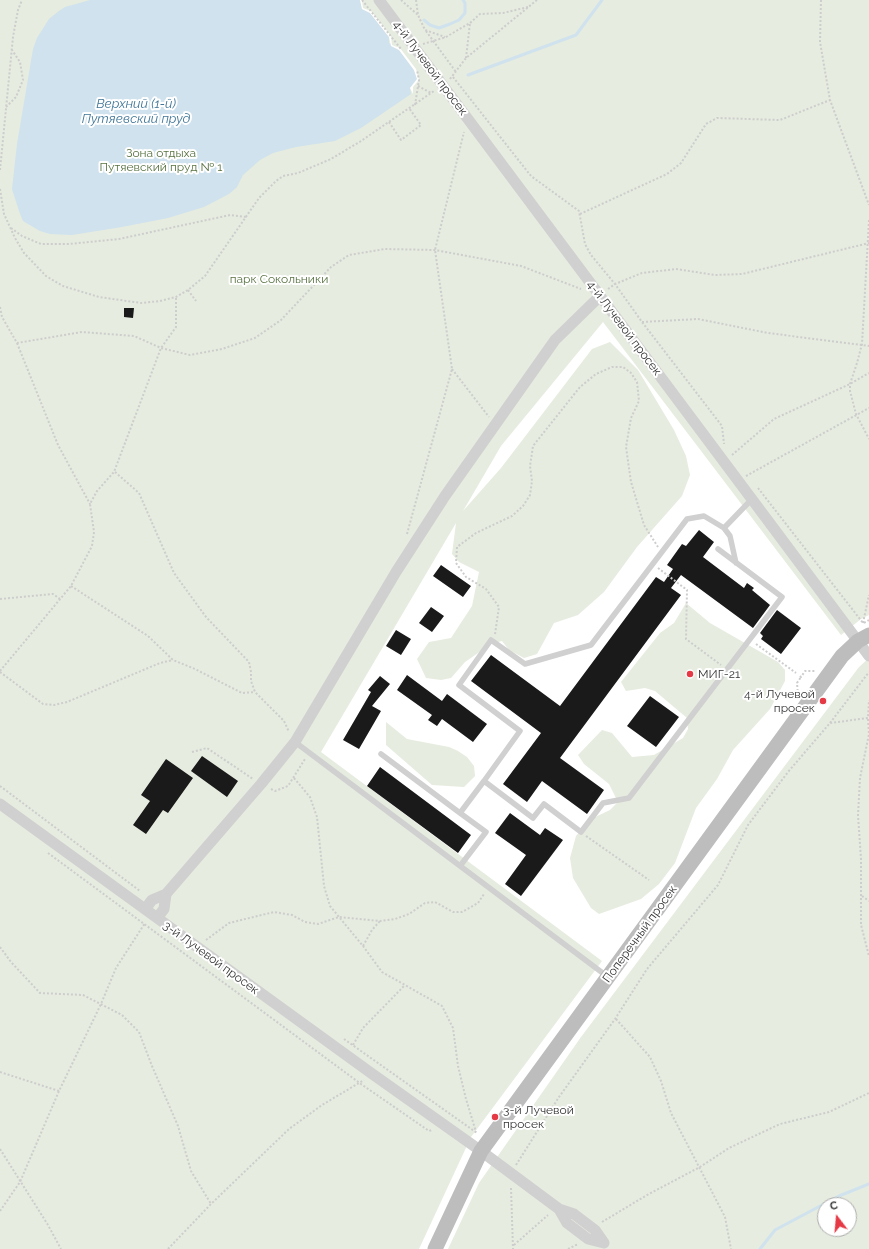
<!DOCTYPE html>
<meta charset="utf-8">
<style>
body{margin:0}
#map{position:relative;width:869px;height:1249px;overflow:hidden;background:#fff;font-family:Raleway,sans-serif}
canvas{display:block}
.north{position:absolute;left:817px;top:1197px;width:40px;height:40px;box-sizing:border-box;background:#fff;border:1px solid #adadad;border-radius:50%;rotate:344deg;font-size:11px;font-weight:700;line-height:16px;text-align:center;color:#333}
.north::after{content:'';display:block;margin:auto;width:14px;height:18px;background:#e63946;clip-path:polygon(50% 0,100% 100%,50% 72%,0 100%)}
</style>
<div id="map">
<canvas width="869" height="1249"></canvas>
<div class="north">С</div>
</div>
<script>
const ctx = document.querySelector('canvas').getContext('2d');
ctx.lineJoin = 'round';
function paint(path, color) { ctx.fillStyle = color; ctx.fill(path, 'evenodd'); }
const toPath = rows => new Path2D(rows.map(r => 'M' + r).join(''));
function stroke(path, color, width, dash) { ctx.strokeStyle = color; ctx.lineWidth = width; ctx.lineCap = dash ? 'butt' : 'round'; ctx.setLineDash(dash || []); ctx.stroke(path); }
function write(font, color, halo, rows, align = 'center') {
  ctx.font = font + ' Raleway,sans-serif'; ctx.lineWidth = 4; ctx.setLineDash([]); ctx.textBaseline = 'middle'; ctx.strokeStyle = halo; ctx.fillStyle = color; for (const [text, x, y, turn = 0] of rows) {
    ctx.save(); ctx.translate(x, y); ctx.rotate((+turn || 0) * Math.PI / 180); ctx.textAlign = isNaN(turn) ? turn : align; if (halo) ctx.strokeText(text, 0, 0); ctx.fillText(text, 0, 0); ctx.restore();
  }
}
paint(toPath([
 [0,0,869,0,869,615,861,619,841,635,603,322,501,446,463,511,501,468,592,349,610,342,638,370,674,430,686,456,690,475,682,496,637,547,604,592,578,615,554,623,537,654,524,658,509,650,502,641,491,644,465,662,451,678,441,680,426,678,417,659,429,642,451,638,472,606,479,572,459,562,452,554,456,523,321,752,602,961,471,1137,419,1249,0,1249],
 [686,603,710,623,778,662,785,670,785,681,770,709,733,750,717,779,696,808,675,863,659,884,641,899,599,914,591,908,573,878,570,858,576,836,591,819,610,810,618,802,609,784,584,764,578,755,602,730,612,733,632,757,654,755,683,738,688,729,687,718,655,691,645,688,626,691,621,682,660,633,674,623],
 [869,658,869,1249,448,1249,479,1183,581,1037,859,667],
 [825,1205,849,1205,849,1229,825,1229],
 [386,722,407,739,449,747,458,751,467,757,474,766,475,776,464,787,432,785,386,745]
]), '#e6ecdf');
paint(toPath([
 [90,0,360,0,362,9,370,13,389,37,389,43,399,50,414,70,417,79,410,88,411,94,361,128,335,141,296,147,273,153,260,160,243,175,237,187,229,194,204,207,168,218,122,227,72,235,50,234,40,231,23,221,19,211,12,189,17,144,33,49,37,38,49,19,59,11,65,7]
]), '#cfe2ee');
paint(toPath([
 [360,0,362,0,363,8,371,11,391,36,392,45,400,48,416,69,419,80,413,87,413,94,410,88,417,79,414,70,399,50,391,46,389,37,370,13,362,9]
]), '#fff');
stroke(toPath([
 [424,20,430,25,439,28,450,24,459,20,465,13,465,3,463,0],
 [468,75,576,35,602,0],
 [760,1249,775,1230,839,1196,869,1184]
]), '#cfe2ee', 3);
paint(toPath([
 [124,308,134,308,133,318,124,317],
 [699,530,714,542,703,557,744,588,747,583,754,588,752,590,770,605,753,628,681,575,671,588,681,595,560,758,604,790,587,814,542,781,527,802,503,784,541,733,471,681,491,655,560,706,656,577,664,582,673,569,667,565,682,544,686,546],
 [441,565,471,586,463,597,433,576],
 [431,607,444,616,432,632,419,623],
 [777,610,801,628,781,654,761,639,763,636,760,633],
 [396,630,411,639,401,655,386,646],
 [407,675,442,701,447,694,487,724,473,742,442,719,437,726,428,720,432,715,397,690],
 [380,676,390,684,372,706,381,711,359,749,343,740,371,692,368,690],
 [650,696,679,717,656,747,627,726],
 [202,756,238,781,227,797,191,771],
 [166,759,193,778,168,813,163,810,146,834,133,825,150,801,141,795],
 [380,767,471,835,458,853,367,786],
 [510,813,540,835,545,828,563,840,521,896,505,884,526,855,495,833]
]), '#1a1a1a');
stroke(toPath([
 [362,0,401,49],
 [401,0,418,15],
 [416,0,418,15,425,30,445,37],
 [821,0,820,42,830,100,869,205],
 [426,31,456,72],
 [423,44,446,37,470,23,480,14,503,13,528,7],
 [466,58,470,23],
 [453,77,531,176,579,211,585,244,591,255,615,284,642,322,722,426,724,444],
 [450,79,466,58,537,0],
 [418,86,431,93],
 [415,105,419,80,417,70],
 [6,107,16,97,23,80,20,62,12,50],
 [389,122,401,140,421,125,409,108],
 [0,170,13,37,18,10,22,0],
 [0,189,4,214,15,238,24,253,46,276,63,286,99,297,141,303,160,301,176,297,188,290,205,276,259,198,276,181,283,176,298,173,331,159,361,141,434,91],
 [580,214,667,174,681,163,706,124,717,118,780,120,830,100],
 [869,220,862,344,857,363,850,384,850,391,856,414,869,439],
 [11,228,22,236,41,244,69,244,119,239,230,215,247,217],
 [608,289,615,284,642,273,676,269,715,275,742,274,869,243],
 [188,290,196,301],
 [0,307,2,317,17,343,82,332,134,336,161,348,190,355,222,349,255,338,281,320,331,267,349,255,385,249,435,250,521,266,581,289],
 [642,322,698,319,768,333,869,346],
 [17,343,58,445,90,504],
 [452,369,489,417],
 [732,455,774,419,850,384,869,373],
 [115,472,139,493,174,573,206,617,249,662,251,672,251,681,255,692,284,721,289,732],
 [746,476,869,408],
 [758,488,863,623],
 [407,534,452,369,435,250,464,132],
 [658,568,687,590,686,639,721,665],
 [71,586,148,636,173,660,195,669,242,693,255,692],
 [0,599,53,594,60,599],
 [863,623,869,595],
 [864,623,869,620],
 [495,634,499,607,486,589,466,577,456,563,457,547,476,533,512,516,523,506,530,495,532,481,530,466,533,446,580,387,596,374,612,367,623,367,631,373,637,382,639,401,631,418,626,447,631,482,644,525,658,547],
 [756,644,796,673],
 [0,671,71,586,92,546,94,532,90,504,97,491,114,472,161,348,176,327,176,297],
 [0,672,43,704,54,705,67,702,160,663,173,660],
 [800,676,801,677,805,671,815,671],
 [798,695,797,683,801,677],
 [868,719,869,734,860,778,858,815,861,859,861,925,869,956],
 [830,723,869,672],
 [192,752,207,748,253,779],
 [294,778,310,797,317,817,324,886,330,906,363,946,382,972,442,1006,453,1028,458,1066,466,1099,476,1132],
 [0,786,140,891],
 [271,789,275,791,288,786,305,759],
 [586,836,649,880],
 [48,853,361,1084,429,1131,432,1130],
 [862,896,869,901],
 [206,940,229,923,274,912,292,915,305,922,318,924,339,917,380,921,395,919,409,914,425,903,435,902,453,912,462,912,478,903,484,894],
 [363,946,372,930,380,921],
 [0,947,11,962,40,993,83,995,122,1015,139,1032,152,1066,178,1126,191,1171,211,1204],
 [616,1019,650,1057,661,1081,671,1113,725,1217,731,1249],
 [344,1039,477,1133],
 [353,1045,363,1028,404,986],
 [0,1072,59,1091],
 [0,1149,48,1225,61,1249],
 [516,1165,559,1097,615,1019,647,969,718,885,748,825,788,772,830,723,868,718,869,700],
 [511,1188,513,1249],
 [0,1211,20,1182,59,1091,101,1004,116,968,145,923],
 [602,1222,647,1195,700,1167,729,1148,780,1124,829,1112,869,1093],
 [514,1245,548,1215],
 [168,1249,211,1204,289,1129,322,1105,364,1080],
 [568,1249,578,1244]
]), '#cdcdcd', 2, [2, 2]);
stroke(toPath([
 [724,528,752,499],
 [295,742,608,977],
 [381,754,460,813],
 [484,781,520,731,459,685,491,640,525,664,591,645,687,519,704,516,724,528,730,536,736,563],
 [460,866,486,832,460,813,484,781,533,818,544,804,581,832,603,803,629,798,782,597,718,549]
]), '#d0d0d0', 5.5);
stroke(toPath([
 [379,0,869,656],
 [0,804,371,1073,481,1151,559,1209],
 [166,894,261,784,295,742,396,572,445,496,555,340,600,296],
 [145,909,152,900,166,894,164,909,157,918],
 [559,1209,574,1214,595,1230,604,1243,588,1239,567,1223,559,1209]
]), '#d0d0d0', 11);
stroke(toPath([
 [435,1249,481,1151,842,656,858,641,869,635]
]), '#bdbdbd', 15);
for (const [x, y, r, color] of [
 [690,674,4,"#e63946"],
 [823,701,4,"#e63946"],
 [495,1117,4,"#e63946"]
]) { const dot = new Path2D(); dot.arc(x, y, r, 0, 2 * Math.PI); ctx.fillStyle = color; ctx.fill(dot); stroke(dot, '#fff', 1.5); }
write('12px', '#333', '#fff', [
 ["4-й Лучевой просек",430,68,53],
 ["4-й Лучевой просек",624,328,53],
 ["Поперечный просек",640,934,-54],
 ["3-й Лучевой просек",211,958,36]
]);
write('12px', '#56703f', '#fff', [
 ["Зона отдыха",161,153],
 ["Путяевский пруд № 1",161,167],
 ["парк Сокольники",279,279]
]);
write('12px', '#333', '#fff', [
 ["МИГ-21",698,674],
 ["4-й Лучевой",815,694,"right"],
 ["просек",815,708,"right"],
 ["3-й Лучевой",503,1110],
 ["просек",503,1124]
], 'left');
write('italic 13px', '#3f7597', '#fff', [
 ["Верхний (1-й)",136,104],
 ["Путяевский пруд",136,119]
]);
</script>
